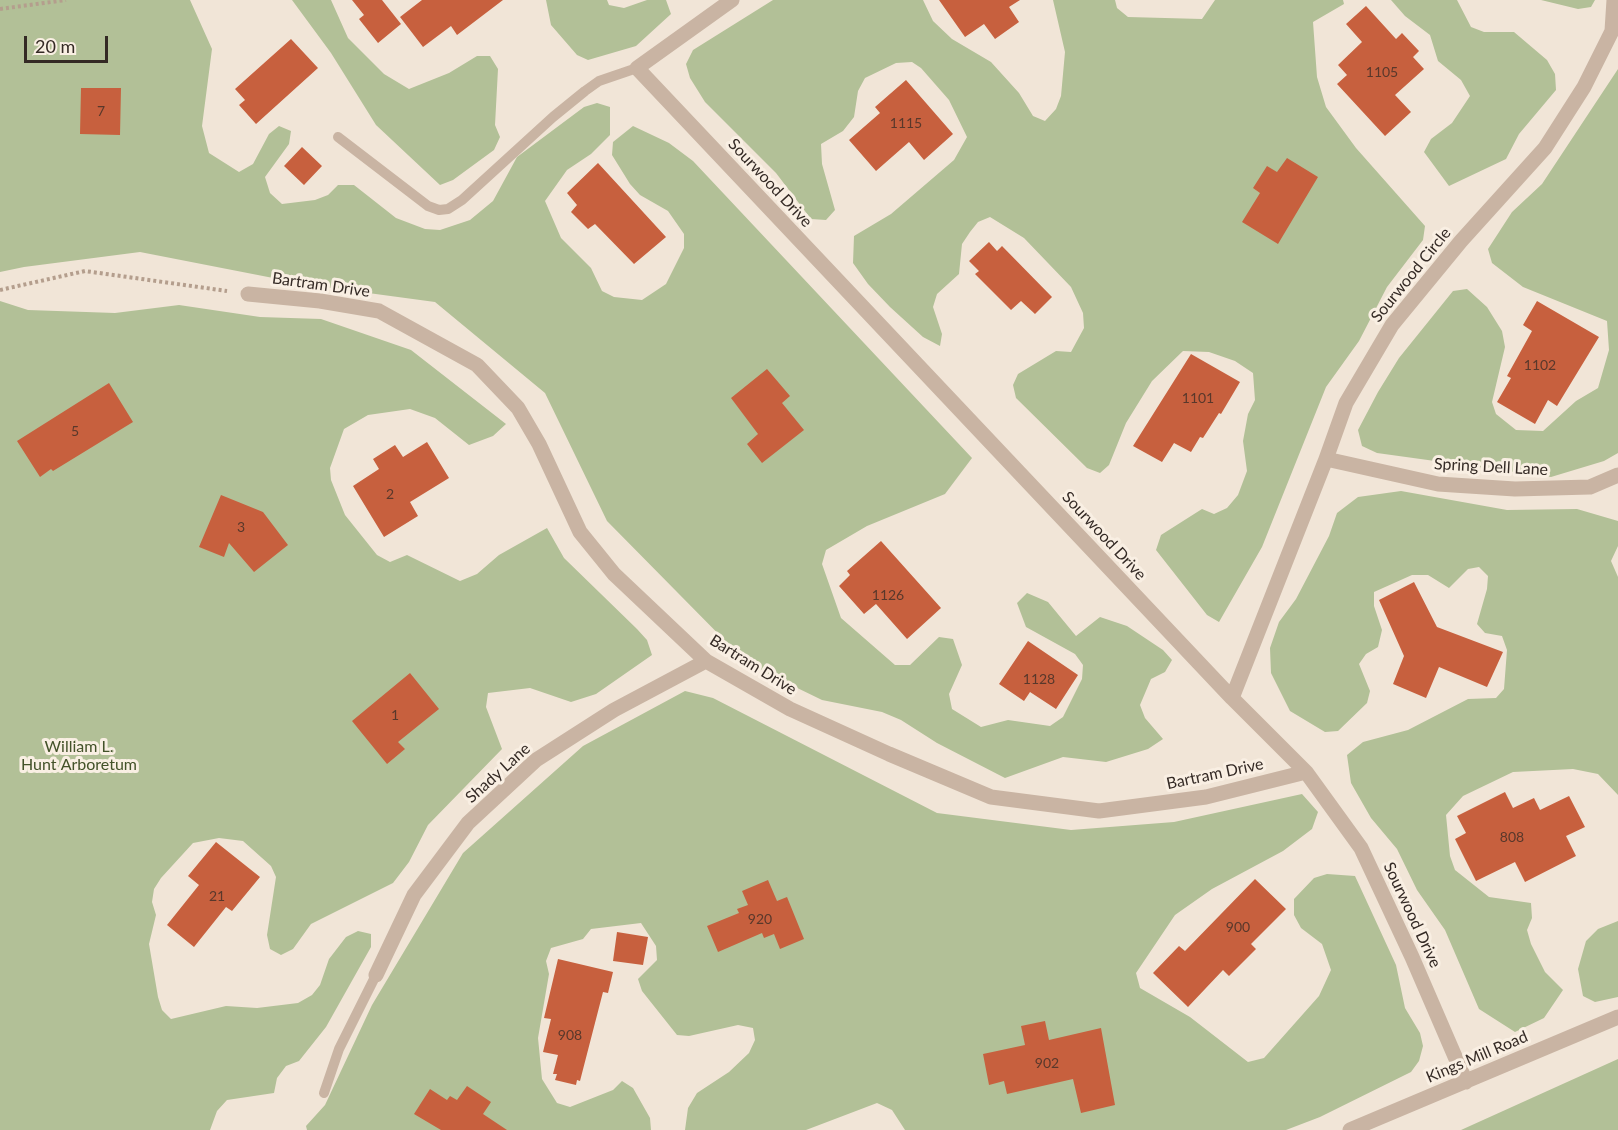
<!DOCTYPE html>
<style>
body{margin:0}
#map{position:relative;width:1618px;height:1130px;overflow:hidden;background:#f1e5d7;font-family:Lato,sans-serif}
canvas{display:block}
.scale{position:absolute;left:24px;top:36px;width:84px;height:27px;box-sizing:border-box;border:3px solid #342a25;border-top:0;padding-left:8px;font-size:18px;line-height:21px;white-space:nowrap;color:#342a25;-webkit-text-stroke:4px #f9efe3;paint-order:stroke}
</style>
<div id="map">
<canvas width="1618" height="1130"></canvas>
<div class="scale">20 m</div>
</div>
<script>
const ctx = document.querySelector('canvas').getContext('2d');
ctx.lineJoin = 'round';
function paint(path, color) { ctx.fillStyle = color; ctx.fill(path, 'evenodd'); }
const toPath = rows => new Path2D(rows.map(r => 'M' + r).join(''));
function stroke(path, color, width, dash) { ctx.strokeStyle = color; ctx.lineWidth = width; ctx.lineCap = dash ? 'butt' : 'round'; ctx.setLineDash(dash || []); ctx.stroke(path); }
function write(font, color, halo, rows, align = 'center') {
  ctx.font = font + ' Lato,sans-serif'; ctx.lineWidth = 6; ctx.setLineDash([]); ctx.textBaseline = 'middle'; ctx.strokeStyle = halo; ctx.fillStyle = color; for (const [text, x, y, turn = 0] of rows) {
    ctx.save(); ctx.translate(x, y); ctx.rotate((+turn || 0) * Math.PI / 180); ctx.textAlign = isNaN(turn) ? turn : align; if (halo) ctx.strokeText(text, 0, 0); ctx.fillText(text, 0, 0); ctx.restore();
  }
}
paint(toPath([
 [0,0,190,0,212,49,202,126,209,153,239,172,253,164,269,134,279,126,291,131,289,144,265,177,270,193,282,204,315,200,328,195,338,185,354,185,396,218,425,229,440,230,470,220,493,201,517,157,584,107,597,103,610,107,610,135,591,154,567,170,545,201,561,238,591,268,602,291,614,297,642,300,666,284,684,248,684,234,668,211,640,195,630,184,612,155,613,142,633,126,669,143,693,161,972,458,945,494,867,526,826,550,822,564,841,618,895,665,910,665,939,637,953,639,962,665,949,694,952,709,981,727,1008,720,1050,726,1063,717,1082,679,1083,665,1075,654,1026,627,1017,603,1027,593,1048,602,1076,636,1100,617,1127,626,1163,650,1172,660,1165,672,1151,679,1140,705,1145,718,1163,739,1148,749,1106,762,1063,757,1005,778,937,743,901,720,882,712,822,700,748,664,607,521,545,393,435,302,309,285,140,252,24,267,0,272],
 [292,0,331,0,348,38,384,74,409,89,449,73,477,56,490,56,498,69,495,125,500,137,494,150,453,180,440,185,376,125,331,53],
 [546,0,607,0,609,5,624,8,647,0,666,0,671,14,636,46,588,60,577,55,551,25],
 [773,0,923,0,933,21,952,39,991,62,1019,93,1033,116,1045,121,1056,109,1061,96,1065,52,1053,0,1115,0,1117,8,1128,17,1202,19,1215,0,1343,0,1344,4,1313,22,1317,77,1326,107,1356,148,1425,226,1423,240,1387,287,1359,341,1326,387,1262,547,1219,622,1207,615,1156,550,1161,535,1202,509,1214,514,1227,508,1238,495,1247,471,1243,441,1248,414,1255,400,1253,373,1235,361,1209,352,1183,351,1152,381,1126,423,1109,465,1100,473,1087,468,1016,398,1013,385,1018,374,1056,351,1071,352,1084,328,1083,313,1071,287,1024,238,990,217,978,222,970,232,962,244,959,274,937,294,933,307,942,334,940,346,923,337,890,307,868,284,853,263,854,236,891,214,954,160,967,137,949,100,921,68,912,62,896,63,865,78,858,91,854,117,843,131,821,144,822,164,835,210,826,220,811,219,776,173,705,102,690,78,686,64,693,50],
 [1391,0,1457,0,1471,27,1484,32,1514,32,1547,60,1555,74,1556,90,1519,134,1506,159,1449,186,1424,152,1431,139,1452,123,1470,96,1461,80,1438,61,1430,35,1405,16],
 [1541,0,1595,0,1591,7,1578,9],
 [1618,69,1618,453,1604,461,1551,477,1377,453,1362,446,1358,430,1378,392,1399,358,1453,291,1467,289,1487,307,1502,331,1505,347,1492,402,1496,414,1516,430,1543,431,1576,401,1598,388,1609,350,1607,321,1523,287,1492,263,1488,249,1512,212,1542,184],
 [0,301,28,310,115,313,179,305,260,317,321,319,411,350,506,424,493,436,469,445,435,418,410,409,368,415,344,429,330,468,331,480,345,515,377,555,390,562,407,555,460,581,477,574,499,555,547,528,564,558,637,629,647,640,652,655,596,694,571,702,530,688,488,693,486,707,502,749,428,825,409,862,393,883,311,924,293,949,281,955,270,949,267,935,276,877,271,866,243,841,219,838,193,843,161,878,154,889,152,902,156,915,149,944,158,997,162,1010,171,1019,226,1006,257,1008,298,1003,312,995,320,985,329,959,346,937,358,931,371,934,371,947,326,1027,299,1061,286,1066,277,1078,274,1093,227,1100,217,1111,210,1130,0,1130],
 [1401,491,1507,510,1577,509,1618,521,1618,546,1611,561,1618,577,1618,795,1598,774,1573,769,1513,772,1463,796,1446,815,1450,856,1455,870,1489,897,1531,903,1532,918,1527,930,1531,944,1545,972,1563,990,1544,1018,1515,1032,1479,1009,1445,930,1417,890,1397,849,1371,818,1351,783,1347,755,1363,742,1408,730,1468,699,1496,698,1504,689,1507,650,1502,636,1485,633,1477,624,1487,589,1488,576,1479,567,1468,569,1449,588,1428,575,1412,575,1374,592,1374,606,1382,630,1378,647,1366,654,1359,664,1370,691,1367,703,1338,731,1325,732,1290,711,1271,673,1270,648,1279,622,1296,599,1329,536,1337,513,1358,497],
 [685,691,713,698,937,813,1071,830,1174,822,1302,794,1318,812,1312,829,1283,851,1212,889,1175,915,1136,973,1140,988,1190,1017,1248,1062,1264,1058,1319,996,1331,970,1322,944,1301,928,1294,915,1294,899,1314,878,1327,874,1355,876,1396,965,1405,1008,1420,1033,1423,1046,1419,1061,1411,1072,1320,1117,1286,1130,905,1130,892,1110,877,1103,806,1130,685,1130,688,1108,697,1093,729,1072,749,1053,755,1040,753,1028,738,1025,689,1036,677,1035,642,991,638,979,657,960,656,946,641,923,591,929,583,939,551,948,546,961,549,974,538,1038,542,1079,557,1103,570,1107,613,1090,622,1081,633,1088,650,1118,651,1130,307,1130,306,1126,325,1105,372,1005,463,853,583,746],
 [1618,921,1618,997,1595,1002,1583,996,1578,969,1586,941,1598,929],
 [1618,1059,1618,1130,1461,1130]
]), '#b2c097');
paint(toPath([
 [352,0,382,0,401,24,378,43,359,19,364,15],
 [422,0,503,0,457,35,451,26,423,47,400,17],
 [939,0,1020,0,1009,7,1019,22,995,39,984,24,965,37],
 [1366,6,1396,39,1402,33,1419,51,1413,57,1424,69,1395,95,1411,112,1385,136,1337,84,1347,75,1338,65,1362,42,1346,24],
 [291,39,318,68,256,124,239,105,245,100,235,89],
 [906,80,953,134,924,160,909,142,876,171,849,140,880,113,875,107],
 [81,88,121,88,120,135,80,134],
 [302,147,322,166,304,185,284,166],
 [1287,158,1318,177,1278,244,1242,222,1260,193,1253,188,1267,166,1277,172],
 [598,163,666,237,634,264,595,224,588,229,571,212,577,205,567,193],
 [989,242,997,251,1002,246,1052,297,1035,314,1021,301,1011,310,975,274,979,271,969,261],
 [1537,301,1599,337,1557,406,1548,400,1535,424,1497,402,1511,378,1507,376,1532,331,1523,325],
 [1191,354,1240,382,1221,414,1219,413,1203,438,1200,437,1191,452,1174,443,1162,462,1133,446],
 [767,369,790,396,782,403,804,430,762,463,747,444,758,434,731,398],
 [109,383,133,422,53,471,51,469,40,477,17,441],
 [427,442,449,478,410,502,418,516,384,537,353,486,379,469,373,459,395,445,403,457],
 [221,495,263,512,288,545,254,572,229,543,224,557,199,547],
 [881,541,941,608,907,639,876,604,864,614,839,586,850,575,847,571],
 [1414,582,1437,627,1503,652,1487,687,1439,667,1426,698,1393,684,1404,656,1379,600],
 [1028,641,1078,675,1056,709,1030,692,1024,701,999,684],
 [410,673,439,709,398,742,405,749,387,764,352,721],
 [1505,792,1513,808,1534,798,1540,810,1569,796,1585,827,1566,836,1576,856,1525,882,1515,862,1476,881,1455,839,1466,833,1457,816],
 [216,842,260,877,232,911,226,907,194,947,167,925,199,885,188,876],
 [1255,879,1286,909,1251,944,1256,949,1229,976,1223,970,1188,1007,1153,973,1179,946,1185,951],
 [768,880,777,901,787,897,804,939,780,949,774,934,764,938,762,933,718,952,707,926,739,913,737,909,748,905,742,891],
 [617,932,648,937,643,965,613,961],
 [558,959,613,972,608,993,603,992,580,1081,577,1080,576,1085,555,1080,557,1074,553,1074,558,1055,543,1052,551,1019,544,1018],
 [1045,1021,1049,1040,1101,1028,1115,1105,1081,1113,1073,1079,1007,1094,1004,1081,989,1085,983,1054,1025,1045,1021,1026],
 [467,1086,491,1102,483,1114,507,1130,441,1130,414,1114,430,1089,447,1100,450,1096,457,1100]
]), '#c7603e');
stroke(toPath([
 [0,9,66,0],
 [0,290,85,271,227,291]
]), '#b49e8d', 4, [3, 3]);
stroke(toPath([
 [338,137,428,206,439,210,448,209,462,200,553,117,585,91,599,81,637,68],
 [324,1093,339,1049,376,975]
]), '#c9b4a3', 10);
stroke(toPath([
 [732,0,637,68,1232,698,1306,772,1361,848,1412,957,1466,1082],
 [248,294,320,301,379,311,477,365,518,408,539,444,580,532,614,574,706,661,790,709,889,754,991,797,1099,811,1206,797,1306,772],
 [1326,459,1438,484,1515,489,1590,487,1618,475],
 [1232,698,1326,459,1346,403,1392,325,1461,241,1545,148,1584,87,1612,31,1614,0],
 [376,975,414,895,468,823,536,760,614,710,706,661],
 [1350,1130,1618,1017]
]), '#c9b4a3', 15);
write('14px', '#59382b', null, [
 ["1105",1382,72],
 ["7",101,111],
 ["1115",906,123],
 ["1102",1540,365],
 ["1101",1198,398],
 ["5",75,431],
 ["2",390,494],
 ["3",241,527],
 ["1126",888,595],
 ["1128",1039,679],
 ["1",395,715],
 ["808",1512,837],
 ["21",217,896],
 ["920",760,919],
 ["900",1238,927],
 ["908",570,1035],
 ["902",1047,1063]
]);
write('16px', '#342a25', '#f9efe3', [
 ["Sourwood Drive",770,183,47],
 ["Sourwood Circle",1411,275,-51],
 ["Bartram Drive",321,285,8],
 ["Spring Dell Lane",1491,467,3],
 ["Sourwood Drive",1104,536,47],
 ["Bartram Drive",753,665,32],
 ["Shady Lane",498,773,-42],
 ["Bartram Drive",1215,774,-12],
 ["Sourwood Drive",1412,915,65],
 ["Kings Mill Road",1477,1057,-23]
]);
write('16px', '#435229', '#f9efe3', [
 ["William L.",79,747],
 ["Hunt Arboretum",79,765]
]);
</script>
